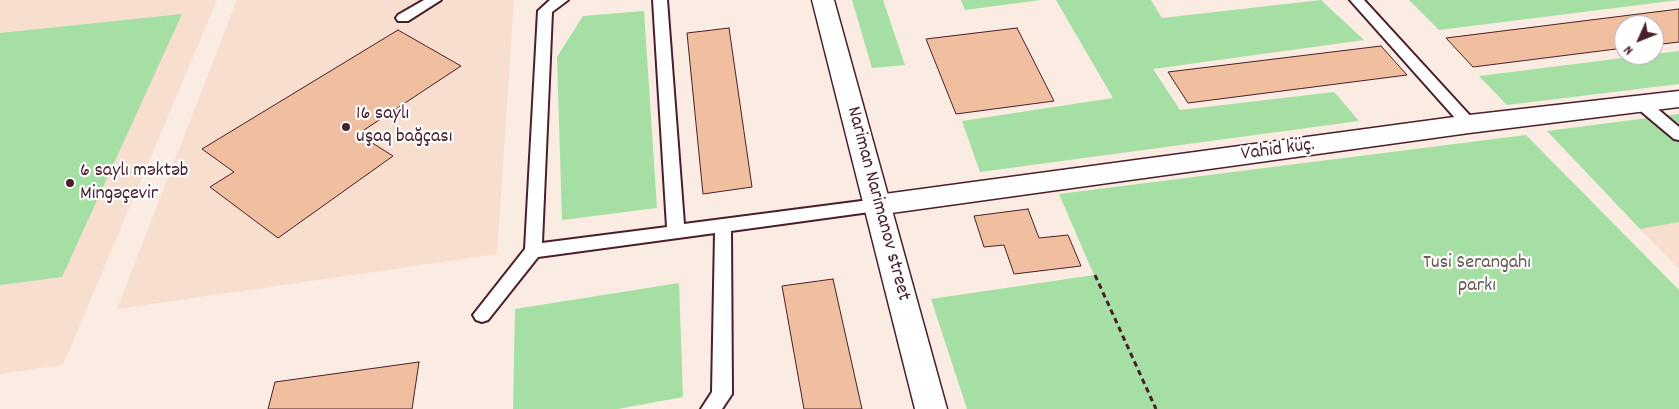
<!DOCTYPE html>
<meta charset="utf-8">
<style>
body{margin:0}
#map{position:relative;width:1679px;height:409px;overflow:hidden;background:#faece2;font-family:Dekko,sans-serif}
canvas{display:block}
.north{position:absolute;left:1614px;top:15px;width:50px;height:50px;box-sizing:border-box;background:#fff;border:1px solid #b7a5aa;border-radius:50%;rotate:226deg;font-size:14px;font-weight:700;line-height:20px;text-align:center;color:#4a1f2b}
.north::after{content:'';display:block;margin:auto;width:18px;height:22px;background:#4a1f2b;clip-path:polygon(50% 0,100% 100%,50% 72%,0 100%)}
</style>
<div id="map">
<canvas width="1679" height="409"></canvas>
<div class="north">N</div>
</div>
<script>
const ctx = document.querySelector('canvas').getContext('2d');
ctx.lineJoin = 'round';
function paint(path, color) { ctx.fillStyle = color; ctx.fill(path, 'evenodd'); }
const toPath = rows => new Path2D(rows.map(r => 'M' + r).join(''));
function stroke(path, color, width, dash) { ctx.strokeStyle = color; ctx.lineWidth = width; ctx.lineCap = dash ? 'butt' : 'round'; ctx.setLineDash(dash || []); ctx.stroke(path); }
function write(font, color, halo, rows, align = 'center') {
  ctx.font = font + ' Dekko,sans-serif'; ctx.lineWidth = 4.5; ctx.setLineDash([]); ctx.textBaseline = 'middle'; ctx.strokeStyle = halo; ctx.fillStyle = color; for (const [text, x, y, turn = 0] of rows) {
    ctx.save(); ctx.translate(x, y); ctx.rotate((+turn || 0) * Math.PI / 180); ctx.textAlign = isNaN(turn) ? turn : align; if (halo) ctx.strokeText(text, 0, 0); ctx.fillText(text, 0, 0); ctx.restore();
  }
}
paint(toPath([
 [0,0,217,0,63,365,0,374],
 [237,0,514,0,497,254,117,309],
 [1679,222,1679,269,1640,229]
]), '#f7dece');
paint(toPath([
 [852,0,883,0,905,65,872,68],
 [961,0,1041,0,965,10],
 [1056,0,1151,0,1162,18,1321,0,1364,40,1153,69,1180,110,1334,92,1359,121,980,172,962,121,1113,98],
 [1409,0,1679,0,1439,30],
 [644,11,657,208,562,220,557,57,583,16],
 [182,14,62,277,0,285,0,33],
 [1679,51,1679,84,1507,105,1479,76],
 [1679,114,1679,222,1640,229,1547,131],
 [1526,135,1679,290,1679,409,967,409,931,299,1094,275,1059,194],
 [679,283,683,397,618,409,513,409,515,309]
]), '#a5dfa3');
const building = toPath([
 [1679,9,1679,42,1654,45,1654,25,1624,25,1624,48,1473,67,1446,38,1679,9],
 [729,28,752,187,703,194,687,33,729,28],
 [1017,28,1054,101,956,114,926,39,1017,28],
 [398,30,461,66,358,134,393,156,278,238,210,187,234,172,202,149,398,30],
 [1381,46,1407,75,1188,103,1168,72,1381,46],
 [1028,209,1039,238,1068,235,1081,266,1014,274,1004,245,984,247,974,216,1028,209],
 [833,279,862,409,804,409,782,286,833,279],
 [419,362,412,409,268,409,275,382,419,362]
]);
paint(building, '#f0bfa0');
stroke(building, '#4a1f2b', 1);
const lane = toPath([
 [424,0,441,0,408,21,398,21,396,18,398,15,424,0],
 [550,0,568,0,552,12,542,243,667,227,653,0,667,0,684,224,877,199,883,201,885,205,883,209,877,211,731,231,732,394,722,409,701,409,712,392,715,233,538,257,488,320,482,322,476,320,473,315,525,249,538,11,550,0],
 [1350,0,1364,0,1474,120,1477,124,1474,128,1469,129,1464,128,1350,0],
 [1642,99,1647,100,1679,127,1679,140,1674,139,1637,108,1635,104,1637,100,1642,99]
]);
const street = toPath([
 [1679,91,1679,107,1469,133,877,215,867,212,863,205,867,198,877,195,1469,115,1679,91]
]);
const secondary = toPath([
 [812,0,834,0,947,409,915,409,812,0]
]);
stroke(lane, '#4a1f2b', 4);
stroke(street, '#4a1f2b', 3);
stroke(secondary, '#4a1f2b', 3);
stroke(toPath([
 [1095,275,1156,409]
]), '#4a1f2b', 3, [5.5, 4]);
paint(lane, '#fff');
paint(street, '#fff');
paint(secondary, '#fff');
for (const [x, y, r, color] of [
 [346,127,5,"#4a1f2b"],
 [70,183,5,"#4a1f2b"]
]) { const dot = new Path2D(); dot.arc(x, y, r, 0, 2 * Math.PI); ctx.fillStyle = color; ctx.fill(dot); stroke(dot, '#fff', 2); }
write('20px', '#4a1f2b', '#fff', [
 ["16 saylı",356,115],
 ["uşaq bağçası",356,138],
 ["6 saylı məktəb",80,172],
 ["Mingəçevir",80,195]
], 'left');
write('20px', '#4a1f2b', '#fff', [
 ["Vahid küç.",1278,151,-8],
 ["Nariman Narimanov street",877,204,75]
]);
write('20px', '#65594f', '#fff', [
 ["Tusi Serangahı",1477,264],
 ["parkı",1477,287]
]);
</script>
